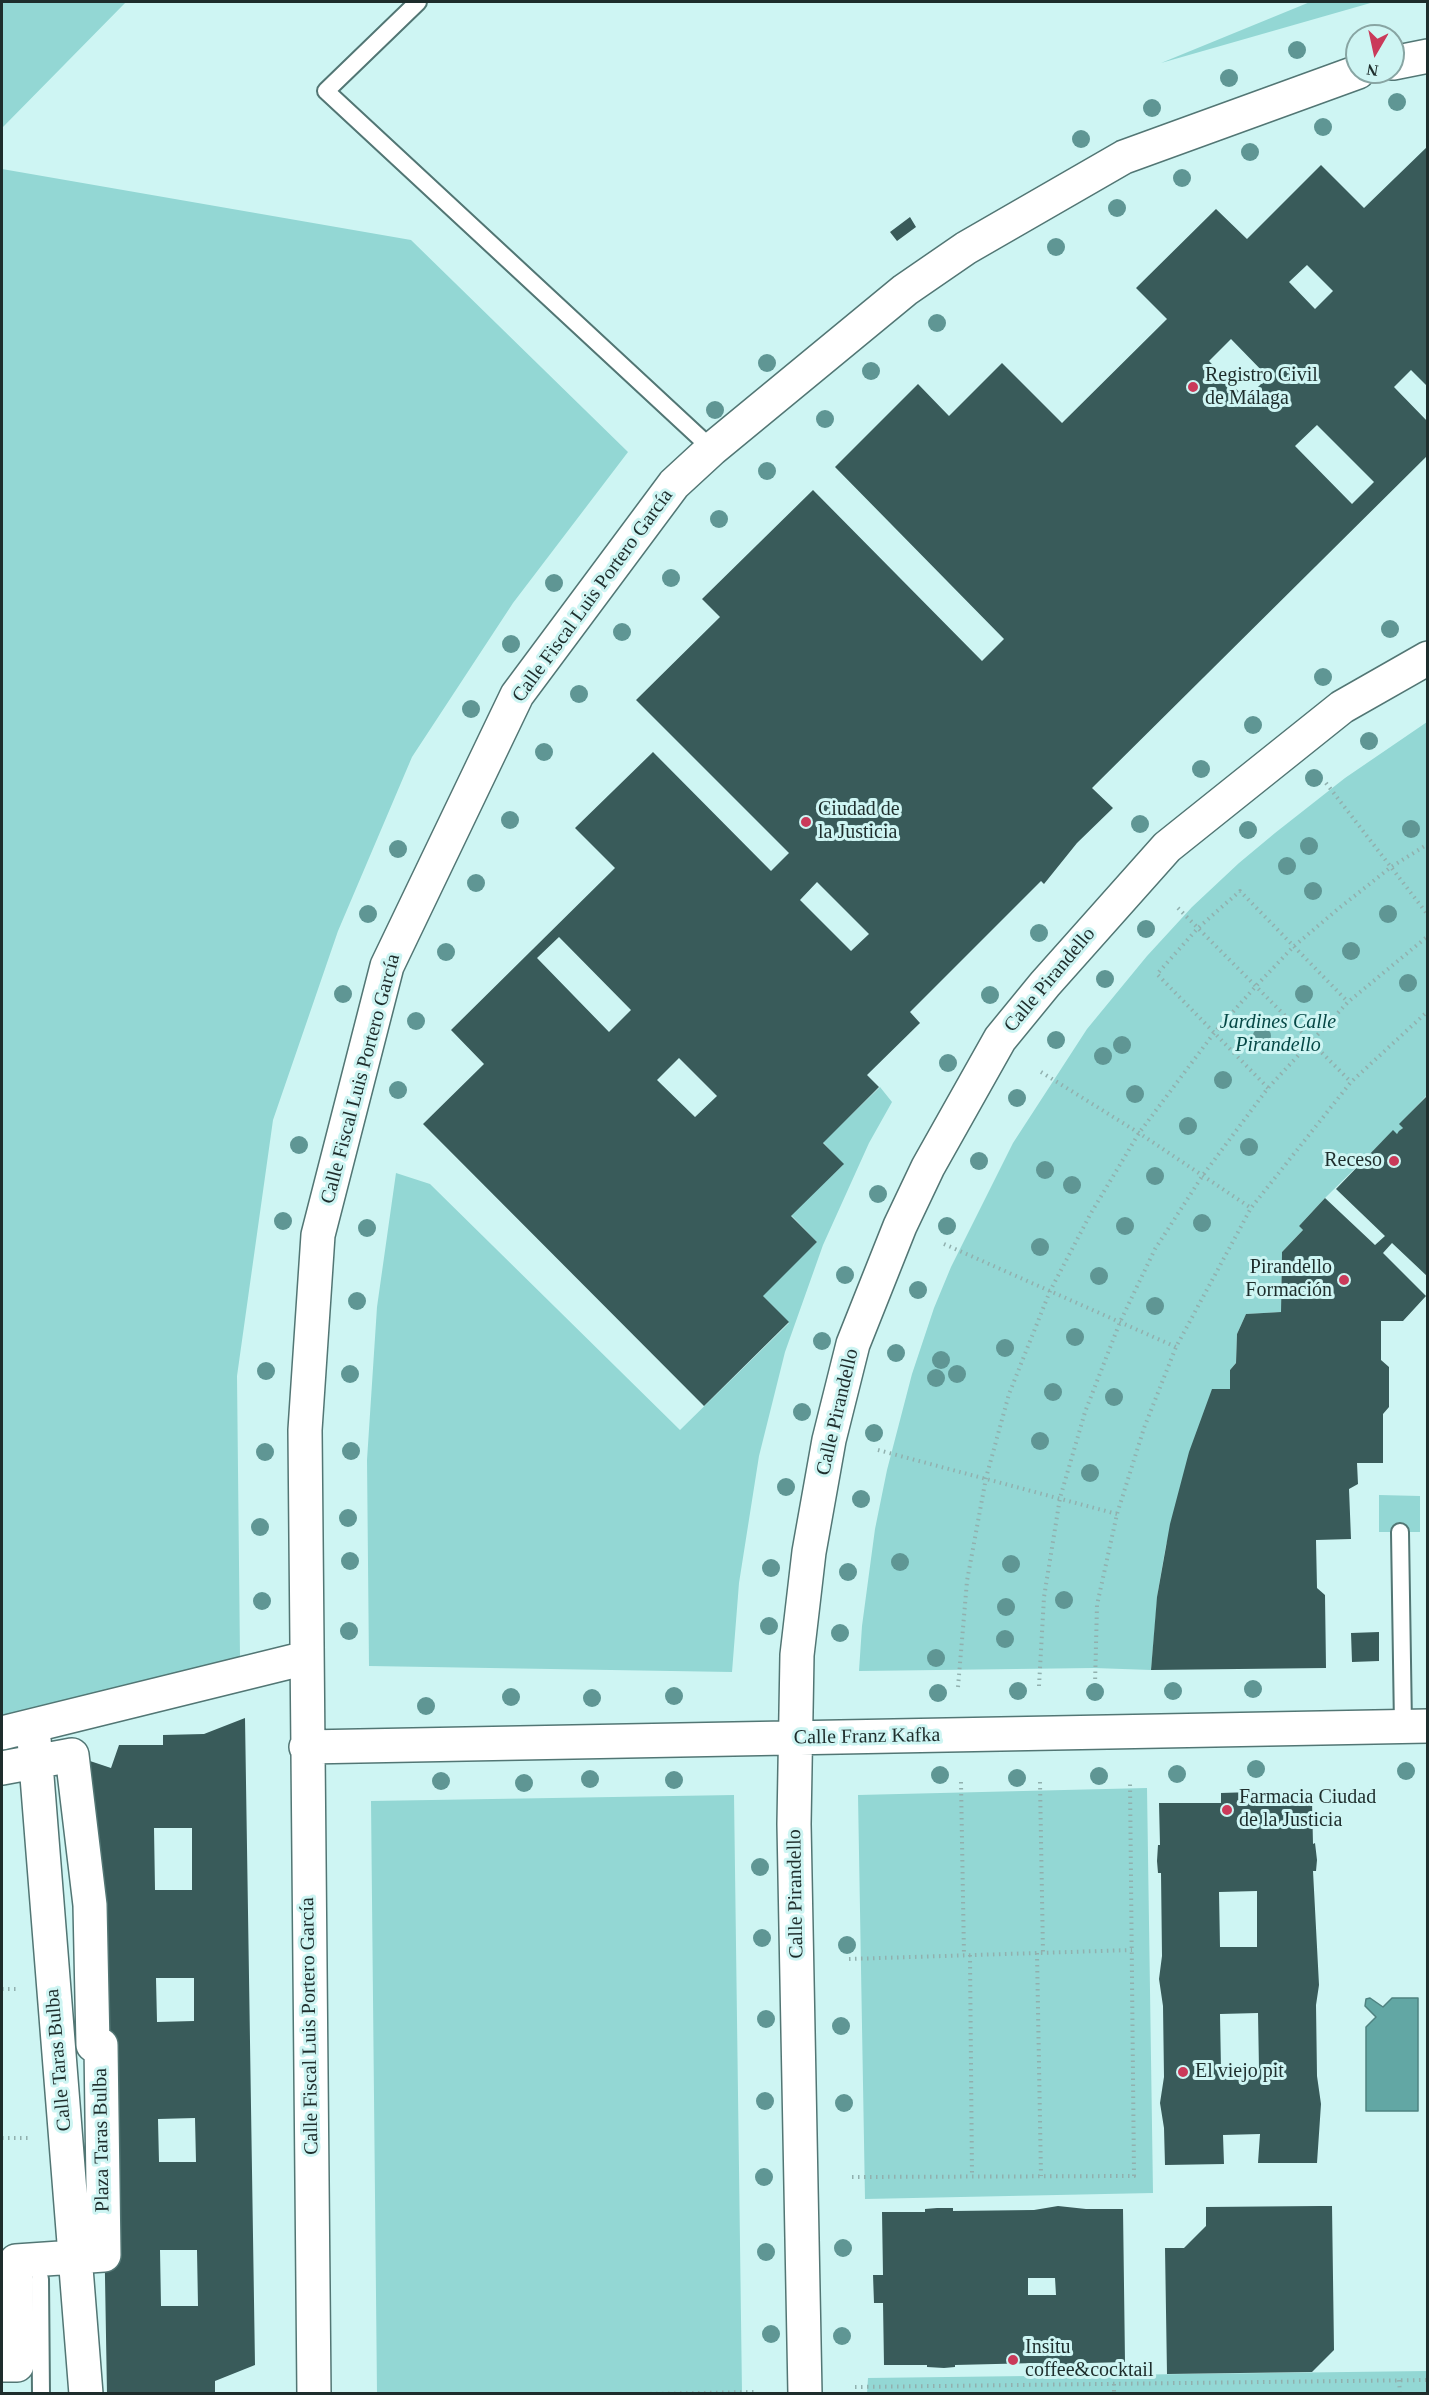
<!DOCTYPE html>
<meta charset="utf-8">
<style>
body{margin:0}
#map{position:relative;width:1429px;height:2395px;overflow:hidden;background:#cef5f3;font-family:Georgia,serif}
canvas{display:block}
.frame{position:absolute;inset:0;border:3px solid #1e2d2c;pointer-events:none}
.north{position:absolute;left:1345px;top:24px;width:60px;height:60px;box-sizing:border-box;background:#cef5f3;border:2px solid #88a5a3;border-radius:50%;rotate:189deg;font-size:16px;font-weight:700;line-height:24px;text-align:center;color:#1e2d2c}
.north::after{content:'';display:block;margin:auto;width:21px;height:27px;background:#ca3a5a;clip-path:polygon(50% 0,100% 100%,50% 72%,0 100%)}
</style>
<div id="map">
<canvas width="1429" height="2395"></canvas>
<div class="frame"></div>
<div class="north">N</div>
</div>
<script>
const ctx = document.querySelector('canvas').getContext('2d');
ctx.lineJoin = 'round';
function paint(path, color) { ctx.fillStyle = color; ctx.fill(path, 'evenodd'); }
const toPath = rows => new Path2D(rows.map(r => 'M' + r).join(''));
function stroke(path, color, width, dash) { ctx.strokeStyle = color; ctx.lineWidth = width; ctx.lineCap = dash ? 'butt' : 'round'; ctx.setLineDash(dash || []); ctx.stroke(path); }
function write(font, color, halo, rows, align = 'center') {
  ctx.font = font + ' Georgia,serif'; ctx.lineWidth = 6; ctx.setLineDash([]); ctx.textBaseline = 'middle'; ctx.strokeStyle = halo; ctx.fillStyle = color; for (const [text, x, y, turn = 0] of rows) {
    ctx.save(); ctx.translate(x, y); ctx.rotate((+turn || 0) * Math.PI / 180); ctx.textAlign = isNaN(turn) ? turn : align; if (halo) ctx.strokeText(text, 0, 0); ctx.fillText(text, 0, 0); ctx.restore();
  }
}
paint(toPath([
 [2,2,126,2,2,128],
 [1310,2,1374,2,1161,63],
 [2,169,411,240,628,452,513,603,412,757,338,931,273,1120,237,1376,240,1658,2,1716],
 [1427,722,1427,1095,1400,1124,1403,1128,1397,1134,1393,1131,1325,1198,1299,1226,1303,1230,1282,1252,1281,1312,1246,1314,1237,1334,1236,1363,1230,1370,1230,1389,1212,1390,1211,1411,1166,1545,1158,1591,1151,1670,1094,1668,859,1671,862,1626,875,1529,887,1470,912,1374,934,1308,951,1267,1013,1143,1087,1029,1147,956,1192,907,1239,863,1275,833,1345,778],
 [880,1087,892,1102,869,1143,823,1245,785,1352,759,1456,739,1583,732,1672,369,1666,367,1460,377,1307,396,1173,430,1184,680,1430,789,1323,762,1295,817,1242,791,1215,843,1165,823,1142],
 [1379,1495,1420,1496,1420,1532,1379,1532],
 [1147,1788,1153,2193,865,2199,858,1795],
 [734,1795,742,2393,377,2393,371,1801],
 [1428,2371,1427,2394,867,2394,868,2378]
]), '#93d7d4');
const water = toPath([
 [1370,1998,1383,2007,1392,1998,1418,1998,1418,2111,1366,2111,1366,2027,1376,2017,1365,2006,1366,1999,1370,1998]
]);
paint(water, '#62a7a4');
stroke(water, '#4e8280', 1.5);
paint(toPath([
 [1428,146,1428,387,1411,370,1394,387,1428,422,1428,455,1092,788,1113,808,1077,843,1044,884,1041,881,910,1012,920,1023,867,1075,879,1087,823,1143,844,1164,791,1216,817,1242,763,1296,789,1322,704,1406,423,1124,484,1064,451,1030,615,868,575,828,653,752,771,871,789,853,636,700,720,617,702,599,813,490,982,661,1004,639,835,467,918,384,949,416,1002,363,1062,423,1167,319,1136,288,1216,209,1247,239,1321,165,1364,208],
 [1307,265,1333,291,1315,309,1289,282],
 [1231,339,1268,377,1246,399,1209,361],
 [1317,425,1374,482,1352,504,1295,446],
 [817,882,869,934,851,951,800,900],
 [559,937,631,1010,609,1032,537,958],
 [679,1058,717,1096,695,1117,657,1080],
 [910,217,916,227,897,241,890,232],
 [1428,1095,1428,1277,1392,1243,1383,1253,1426,1296,1403,1321,1381,1321,1381,1360,1389,1367,1389,1407,1383,1414,1383,1463,1357,1463,1358,1484,1349,1489,1351,1539,1316,1540,1317,1588,1325,1595,1326,1668,1151,1670,1157,1597,1170,1524,1189,1452,1212,1389,1230,1389,1230,1370,1236,1363,1237,1334,1246,1314,1281,1312,1282,1252,1303,1230,1299,1226,1325,1198,1375,1245,1385,1236,1336,1189,1393,1130,1397,1134,1399,1131,1403,1128,1399,1124],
 [1379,1632,1379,1661,1352,1662,1351,1633],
 [245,1718,255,2365,215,2381,215,2394,107,2394,101,2045,72,1755,111,1768,119,1745,163,1745,163,1735,204,1734],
 [154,1828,192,1828,192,1890,155,1890],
 [156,1978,194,1978,194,2021,157,2022],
 [195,2118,196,2162,159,2162,158,2119],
 [160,2250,197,2250,198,2306,161,2306],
 [1252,1792,1252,1802,1312,1801,1313,1844,1315,1843,1317,1860,1316,1871,1313,1871,1319,1985,1316,2005,1317,2076,1321,2104,1317,2163,1258,2163,1260,2134,1223,2135,1224,2164,1165,2165,1164,2128,1160,2103,1164,2077,1163,2006,1159,1979,1162,1956,1161,1873,1158,1873,1157,1861,1158,1845,1160,1845,1159,1803,1221,1803,1221,1793],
 [1257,1891,1257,1947,1220,1947,1219,1892],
 [1258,2013,1259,2069,1221,2069,1220,2014],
 [1058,2206,1086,2209,1123,2209,1125,2362,1088,2363,1067,2367,1036,2363,955,2365,955,2367,944,2368,927,2367,927,2365,884,2365,883,2303,874,2303,873,2275,883,2275,882,2212,925,2212,925,2209,937,2208,953,2208,953,2211,1034,2210],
 [1028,2278,1055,2278,1056,2295,1028,2295],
 [1320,2206,1332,2206,1334,2350,1312,2372,1167,2374,1165,2248,1184,2248,1206,2226,1206,2207]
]), '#395b5a');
const lane = toPath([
 [418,2,326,91,712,449],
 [1400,1532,1403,1726],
 [40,2279,41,2394]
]);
const street = toPath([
 [1393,63,1428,56],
 [33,1726,86,2394],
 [2,1733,306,1658],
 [306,1747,1428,1726],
 [2,1768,72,1755,90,1905,93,2045,101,2045,104,2255,16,2261,17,2365,2,2365],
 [314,2394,305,1430,318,1235,387,966,517,695,674,484,712,449,905,290,966,248,1124,157,1358,72],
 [805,2394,794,1824,797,1655,809,1552,829,1440,853,1344,900,1226,928,1167,1000,1039,1045,984,1167,847,1342,707,1428,658]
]);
stroke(lane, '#527674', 20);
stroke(street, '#527674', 36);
stroke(toPath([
 [1326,783,1428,915],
 [1178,908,1351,1082],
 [1041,1072,1139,1133,1251,1208],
 [1268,1088,1157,974,1198,928,1240,891,1348,1002],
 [944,1244,1176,1347],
 [878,1450,1117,1514],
 [1095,1685,1097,1605,1117,1514,1144,1428,1176,1347,1251,1208,1351,1082,1428,1011],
 [1039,1686,1044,1597,1060,1498,1085,1412,1120,1322,1155,1249,1203,1175,1268,1088,1348,1002,1428,936],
 [958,1687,967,1581,986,1478,1009,1394,1050,1291,1091,1213,1139,1133,1214,1033,1256,986,1293,947,1338,909,1391,867,1428,844],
 [961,1782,964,1956],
 [1040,1782,1043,1953],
 [1037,1953,1041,2176],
 [970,1955,972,2177],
 [849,1959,1132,1950],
 [2,1989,17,1989],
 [2,2138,29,2138],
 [852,2177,1134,2176,1130,1781],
 [1399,2380,1400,2394],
 [1114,2384,1114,2394],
 [855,2387,1428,2380],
 [644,2394,754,2392]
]), '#91b0ae', 4, [1.5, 4.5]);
stroke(lane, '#fff', 16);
stroke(street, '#fff', 33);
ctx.fillStyle = '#5f9694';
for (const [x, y] of [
 [1297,50],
 [1229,78],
 [1397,102],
 [1152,108],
 [1323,127],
 [1081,139],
 [1250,152],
 [1182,178],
 [1117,208],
 [1056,247],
 [937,323],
 [767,363],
 [871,371],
 [715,410],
 [825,419],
 [767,471],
 [719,519],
 [671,578],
 [554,583],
 [1390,629],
 [622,632],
 [511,644],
 [1323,677],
 [579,694],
 [471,709],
 [1253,725],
 [1369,741],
 [544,752],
 [1201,769],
 [1314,778],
 [510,820],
 [1140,824],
 [1411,829],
 [1248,830],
 [1309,846],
 [398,849],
 [1287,866],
 [476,883],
 [1313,891],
 [368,914],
 [1388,914],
 [1146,929],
 [1039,933],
 [1351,951],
 [446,952],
 [1105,979],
 [1408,983],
 [343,994],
 [1304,994],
 [990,995],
 [416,1021],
 [1262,1036],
 [1056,1040],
 [1122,1045],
 [1103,1056],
 [948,1063],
 [1223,1080],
 [398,1090],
 [1135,1094],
 [1017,1098],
 [1188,1126],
 [299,1145],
 [1249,1147],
 [979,1161],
 [1045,1170],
 [1155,1176],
 [1072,1185],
 [878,1194],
 [283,1221],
 [1202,1223],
 [947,1226],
 [1125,1226],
 [367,1228],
 [1040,1247],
 [845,1275],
 [1099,1276],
 [918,1290],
 [357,1301],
 [1155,1306],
 [1075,1337],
 [822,1341],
 [1005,1348],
 [896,1353],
 [941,1360],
 [266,1371],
 [350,1374],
 [957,1374],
 [936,1378],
 [1053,1392],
 [1114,1397],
 [802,1412],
 [874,1433],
 [1040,1441],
 [351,1451],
 [265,1452],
 [1090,1473],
 [786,1487],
 [861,1499],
 [348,1518],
 [260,1527],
 [350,1561],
 [900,1562],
 [1011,1564],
 [771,1568],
 [848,1572],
 [1064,1600],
 [262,1601],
 [1006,1607],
 [769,1626],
 [349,1631],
 [840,1633],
 [1005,1639],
 [936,1658],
 [1253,1689],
 [1018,1691],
 [1173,1691],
 [1095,1692],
 [938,1693],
 [674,1696],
 [511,1697],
 [592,1698],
 [426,1706],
 [1256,1769],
 [1406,1771],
 [1177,1774],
 [940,1775],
 [1099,1776],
 [1017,1778],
 [590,1779],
 [674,1780],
 [441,1781],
 [524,1783],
 [760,1867],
 [762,1938],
 [847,1945],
 [766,2019],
 [841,2026],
 [765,2101],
 [844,2103],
 [764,2177],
 [843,2248],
 [766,2252],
 [771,2334],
 [842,2336]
]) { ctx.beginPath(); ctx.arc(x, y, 9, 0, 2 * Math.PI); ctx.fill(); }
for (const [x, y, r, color] of [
 [1193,387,6,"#ca3a5a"],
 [806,822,6,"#ca3a5a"],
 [1394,1161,6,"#ca3a5a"],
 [1344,1280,6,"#ca3a5a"],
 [1227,1810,6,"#ca3a5a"],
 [1183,2072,6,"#ca3a5a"],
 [1013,2360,6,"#ca3a5a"]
]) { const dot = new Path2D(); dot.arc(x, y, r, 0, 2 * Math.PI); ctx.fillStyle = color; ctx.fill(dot); stroke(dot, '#cef5f3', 2); }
write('20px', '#1e2d2c', '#cef5f3', [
 ["Registro Civil",1205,376],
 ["de Málaga",1205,399],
 ["Ciudad de",818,810],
 ["la Justicia",818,833],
 ["Receso",1382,1161,"right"],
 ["Pirandello",1332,1268,"right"],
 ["Formación",1332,1291,"right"],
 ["Farmacia Ciudad",1239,1798],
 ["de la Justicia",1239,1821],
 ["El viejo pit",1195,2072],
 ["Insitu",1025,2348],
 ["coffee&cocktail",1025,2371]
], 'left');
write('20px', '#1e2d2c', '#cef5f3', [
 ["Calle Fiscal Luis Portero García",593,596,-54],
 ["Calle Pirandello",1050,980,-50],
 ["Calle Fiscal Luis Portero García",361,1079,-75],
 ["Calle Pirandello",838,1412,-77],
 ["Calle Franz Kafka",867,1737,-1],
 ["Calle Pirandello",796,1894,-91],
 ["Calle Fiscal Luis Portero García",310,2026,-91],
 ["Calle Taras Bulba",59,2060,-95],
 ["Plaza Taras Bulba",102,2140,-91]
]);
write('italic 20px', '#054846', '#cef5f3', [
 ["Jardines Calle",1278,1023],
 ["Pirandello",1278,1046]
]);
</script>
